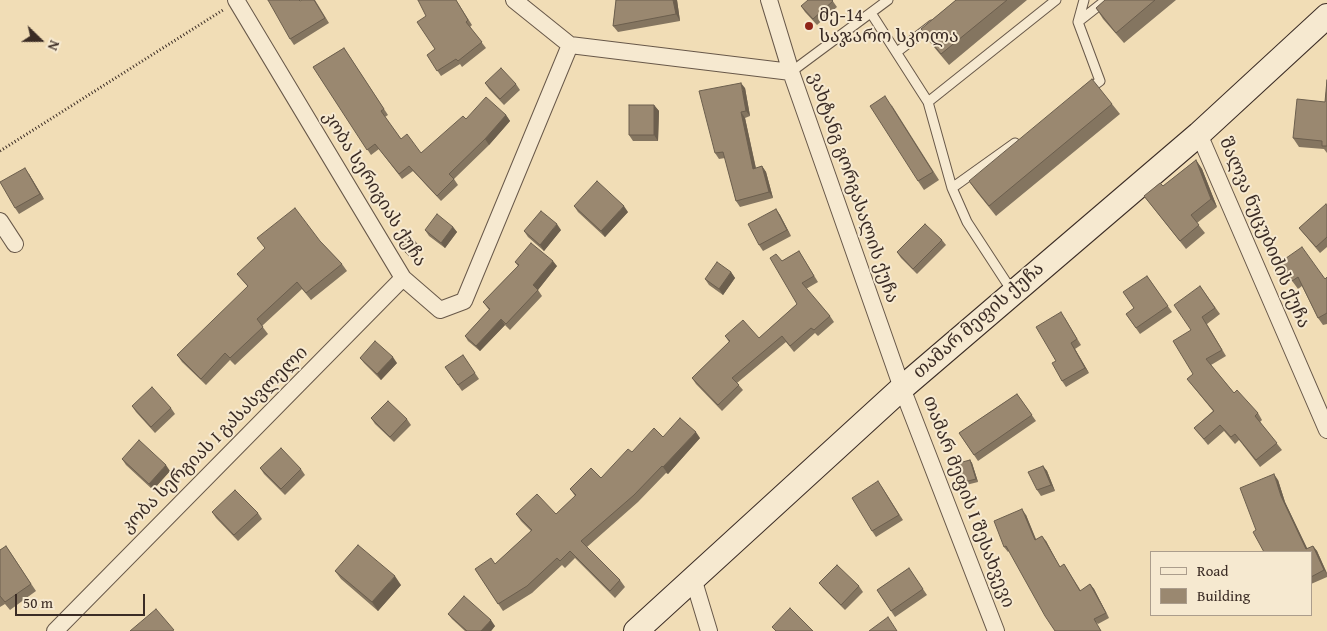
<!DOCTYPE html>
<meta charset="utf-8">
<style>
body{margin:0}
#map{position:relative;width:1327px;height:631px;overflow:hidden;background:#f1ddb6;font-family:"Gentium Book Plus",serif}
canvas{display:block}
.legend{position:absolute;left:1150px;top:551px;width:162px;height:65px;box-sizing:border-box;background:#f6e9d0;border:1px solid #ab9d8c;margin:0;padding:6px 9px;list-style:none;font-size:15px;color:#3b2c25}
.legend li{display:flex;align-items:center;gap:10px;height:25px}
.legend b{width:25px;border:1px solid #ab9d8c}
.north{position:absolute;left:15px;top:15px;width:50px;height:50px;-webkit-text-stroke:4px #f6e9d0;paint-order:stroke;rotate:112deg;font-size:14px;font-weight:700;line-height:20px;text-align:center;color:#3b2c25}
.north::after{content:'';display:block;margin:auto;width:18px;height:22px;background:#3b2c25;clip-path:polygon(50% 0,100% 100%,50% 72%,0 100%)}
.scale{position:absolute;left:15px;top:594px;width:130px;height:22px;box-sizing:border-box;border:2px solid #3b2c25;border-top:0;padding-left:6px;font-size:15px;line-height:18px;white-space:nowrap;color:#3b2c25;-webkit-text-stroke:4px #f6e9d0;paint-order:stroke}
</style>
<div id="map">
<canvas width="1327" height="631"></canvas>
<ul class="legend">
<li><b style="height:6px;background:#f6e9d0"></b>Road</li>
<li><b style="height:14px;background:#9a8870"></b>Building</li>
</ul>
<div class="north">N</div>
<div class="scale">50 m</div>
</div>
<script>
const ctx = document.querySelector('canvas').getContext('2d');
ctx.lineJoin = 'round';
const toPath = rows => new Path2D(rows.map(r => 'M' + r).join(''));
function stroke(path, color, width, dash) { ctx.strokeStyle = color; ctx.lineWidth = width; ctx.lineCap = dash ? 'butt' : 'round'; ctx.setLineDash(dash || []); ctx.stroke(path); }
function paint(path, color) { ctx.fillStyle = color; ctx.fill(path, 'evenodd'); }
function write(font, color, halo, rows, align = 'center') {
  ctx.font = font + ' "Gentium Book Plus","Noto Serif Georgian",serif'; ctx.lineWidth = 4; ctx.setLineDash([]); ctx.textBaseline = 'middle'; ctx.strokeStyle = halo; ctx.fillStyle = color; for (const [text, x, y, turn = 0] of rows) {
    ctx.save(); ctx.translate(x, y); ctx.rotate((+turn || 0) * Math.PI / 180); ctx.textAlign = isNaN(turn) ? turn : align; if (halo) ctx.strokeText(text, 0, 0); ctx.fillText(text, 0, 0); ctx.restore();
  }
}
const lane = toPath([
 [1084,0,1078,22,1100,81,1086,91],
 [871,13,928,102,952,188,967,222,1012,291],
 [1078,22,1106,0],
 [897,52,932,25],
 [791,72,888,0],
 [928,102,1056,0],
 [952,188,1015,143]
]);
const street = toPath([
 [236,0,403,278,440,310,464,301,570,45],
 [514,0,570,45,791,72],
 [769,0,791,72,902,388,996,631],
 [1199,134,1327,430],
 [0,221,15,244],
 [693,578,709,631],
 [55,631,403,278]
]);
const secondary = toPath([
 [636,631,902,388,1199,134,1327,16]
]);
stroke(lane, '#685849', 11);
stroke(street, '#685849', 18);
stroke(secondary, '#3b2c25', 26);
stroke(toPath([
 [0,151,223,10]
]), '#3b2c25', 3, [1, 2.5]);
stroke(lane, '#f6e9d0', 9);
stroke(street, '#f6e9d0', 16);
stroke(secondary, '#f6e9d0', 24);
paint(toPath([
 [315,0,329,23,294,45,290,39,300,1],
 [456,0,472,25,470,27,486,48,462,67,460,64,441,76,427,55,435,49,426,16],
 [616,0,677,0,680,21,618,32,613,26],
 [832,0,837,7,817,25,805,12,801,6],
 [956,0,1027,0,949,65,928,40,921,29],
 [1105,0,1176,0,1124,43,1103,19,1096,8],
 [344,48,388,115,385,117,401,139,421,153,466,119,506,115,510,121,489,145,454,179,458,185,441,201,413,171,402,179,379,149,371,155,313,67],
 [1327,80,1327,153,1324,149,1299,147,1293,138,1325,102],
 [485,83,516,84,520,90,504,105,489,89],
 [745,88,750,116,745,118,756,168,762,166,766,172,773,198,740,207,736,201,725,158,719,159,715,153],
 [891,104,939,180,924,190,918,181],
 [1112,104,1120,114,996,216,976,191,969,181],
 [654,105,659,111,658,141,633,141,629,135],
 [1196,160,1202,169,1217,207,1197,223,1205,233,1186,249,1144,196,1163,186],
 [29,174,44,199,19,214,15,208],
 [574,206,628,212,605,237,578,212],
 [1327,206,1327,247,1320,253,1299,228],
 [776,209,780,215,791,236,763,251,759,245],
 [453,227,457,232,445,248,429,236,425,230],
 [561,230,544,251,528,237,524,231],
 [942,240,946,245,917,274,901,258,897,252],
 [320,241,342,264,347,271,311,300,302,289,262,326,268,334,235,365,230,360,206,385,182,362,177,355,248,287,237,274],
 [398,244,419,246,421,249,411,259],
 [799,251,818,282,806,289,830,316,834,322,818,336,815,333,794,352,786,342,737,383,743,390,722,411,696,384,692,378,729,342,725,336,759,338,797,304,782,261],
 [515,262,557,266,538,290,542,296,510,330,505,325,480,351,468,341,465,336,489,310,483,302,518,266],
 [1279,263,1325,279,1327,277,1327,324,1323,325,1318,318,1302,286,1298,289],
 [731,272,735,278,723,295,709,285,705,279],
 [1147,276,1172,312,1140,334,1126,314,1134,308],
 [1200,286,1220,314,1207,324,1226,356,1211,365,1234,393,1258,413,1262,420,1260,422,1282,450,1260,467,1239,440,1235,444,1224,431,1208,445,1194,428,1213,411,1187,379,1193,374,1191,330],
 [1065,318,1081,345,1075,349,1089,373,1066,387,1062,381,1056,361],
 [463,355,479,379,462,391,445,367],
 [360,358,397,363,381,380,364,363],
 [1017,394,1036,421,978,461,959,433],
 [132,406,171,408,175,414,155,433,136,412],
 [371,418,407,419,411,425,394,442,375,424],
 [663,437,700,438,668,474,666,473,638,502,587,547,620,580,625,587,615,598,575,558,565,568,562,565,532,593,503,611,475,569,495,564,531,531,521,521,516,514,556,514,575,496,570,489,601,478],
 [122,459,170,471,153,490,126,465],
 [970,460,972,463,978,482,962,486,960,483],
 [1043,466,1047,471,1055,491,1041,496,1037,490],
 [260,468,301,469,305,475,285,495,264,474],
 [1278,480,1285,502,1307,549,1313,546,1317,551,1327,573,1327,577,1311,584,1311,552,1256,530],
 [882,487,903,520,876,537,872,531],
 [212,512,258,513,262,519,238,541,216,518],
 [1026,515,1036,539,1046,541,1060,567,1064,564,1081,591,1090,584,1094,589,1109,618,1098,624,1009,551,1008,552,1004,547],
 [6,546,36,591,10,610,5,604,0,607,0,550],
 [909,568,927,595,895,617,877,590],
 [335,571,401,585,378,611,341,579],
 [819,583,859,586,863,592,845,610,823,588],
 [448,614,495,626,491,631,465,631,452,619]
]), '#847560');
paint(toPath([
 [673,0,677,0,680,21,676,14],
 [741,83,745,88,750,116,746,111],
 [654,105,659,111,658,141,654,135],
 [741,112,745,118,757,174,753,169],
 [506,115,510,121,489,145,485,139],
 [1196,160,1202,169,1217,207,1211,199],
 [762,166,766,172,773,198,769,192],
 [25,168,29,174,44,199,40,194],
 [624,206,628,212,605,237,601,231],
 [776,209,780,215,791,236,787,230],
 [557,224,561,230,544,251,540,245],
 [453,227,457,232,445,248,441,243],
 [553,261,557,266,537,291,533,285],
 [731,272,735,278,723,295,719,289],
 [501,319,505,325,480,351,476,346],
 [1071,343,1075,349,1089,373,1085,368],
 [393,357,397,363,381,380,377,374],
 [696,432,700,438,668,474,663,467],
 [970,460,972,463,978,482,976,479],
 [166,465,170,471,153,490,149,484],
 [1043,466,1047,471,1055,491,1051,485],
 [1274,474,1278,480,1285,502,1309,552,1306,549,1281,496],
 [1022,509,1026,515,1038,545,1035,540],
 [1042,536,1046,541,1063,573,1060,567],
 [1313,546,1317,551,1327,574,1324,570],
 [395,576,401,585,378,611,372,602],
 [1090,584,1094,589,1109,618,1106,613],
 [491,620,495,626,491,631,481,631]
]), '#6c5f4e');
const building = toPath([
 [268,0,299,0,300,1,302,0,314,0,325,18,290,39,268,0],
 [418,0,456,0,468,20,466,22,482,42,458,61,456,59,437,71,427,55,435,49,417,22,426,16,418,0],
 [616,0,673,0,676,14,613,26,616,0],
 [808,0,832,0,833,1,813,19,801,6,808,0],
 [956,0,1007,0,941,54,921,29,956,0],
 [1105,0,1155,0,1116,33,1096,8,1105,0],
 [344,48,384,109,381,111,401,139,407,134,421,153,463,116,466,119,486,97,506,115,485,139,449,174,454,179,437,196,409,166,399,174,375,144,367,150,313,67,344,48],
 [501,68,516,84,500,99,485,83,501,68],
 [1092,79,1112,104,989,206,969,181,1092,79],
 [1327,80,1327,146,1322,146,1322,141,1293,138,1297,99,1325,102,1327,80],
 [741,83,746,111,741,112,753,169,762,166,769,192,736,201,723,152,715,153,699,91,741,83],
 [885,96,933,172,918,181,870,106,885,96],
 [629,105,654,105,654,135,629,135,629,105],
 [1196,160,1211,199,1191,215,1199,225,1180,241,1144,196,1160,183,1163,186,1196,160],
 [25,168,40,194,15,208,0,182,25,168],
 [597,181,624,206,601,231,574,206,597,181],
 [1326,204,1327,206,1327,237,1316,247,1299,228,1326,204],
 [295,208,320,241,342,264,306,293,297,282,257,319,263,327,230,358,225,353,201,379,177,355,248,286,237,274,265,248,257,238,295,208],
 [776,209,787,230,759,245,748,224,776,209],
 [541,211,557,224,540,245,524,231,541,211],
 [437,214,453,227,441,243,425,230,437,214],
 [925,224,942,240,913,269,897,252,925,224],
 [409,235,419,246,409,256,398,244,409,235],
 [531,243,553,261,533,285,538,290,506,324,501,319,476,346,465,336,490,309,483,302,519,265,515,262,531,243],
 [1302,247,1325,279,1327,277,1327,313,1318,318,1298,277,1292,281,1279,263,1302,247],
 [799,251,814,276,802,283,830,316,814,330,811,328,790,346,782,336,732,378,739,385,718,405,692,378,730,341,725,336,743,320,759,338,797,304,770,258,776,254,782,261,799,251],
 [717,262,731,272,719,289,705,279,717,262],
 [1147,276,1168,306,1136,328,1126,314,1134,308,1123,292,1147,276],
 [1200,286,1215,308,1202,317,1222,350,1206,359,1234,393,1237,390,1258,413,1255,416,1277,443,1256,460,1235,434,1231,437,1220,425,1204,439,1194,428,1214,411,1187,379,1193,374,1173,341,1191,330,1174,305,1200,286],
 [1061,312,1077,339,1071,343,1085,368,1062,381,1052,363,1056,361,1036,327,1061,312],
 [375,341,393,357,377,374,360,358,375,341],
 [463,355,475,373,458,385,445,367,463,355],
 [152,387,171,408,151,427,132,406,152,387],
 [1017,394,1032,415,974,455,959,433,1017,394],
 [388,401,407,419,390,437,371,418,388,401],
 [680,418,696,432,663,467,662,466,634,495,581,541,620,580,610,591,570,551,560,561,557,558,527,586,498,604,475,569,491,558,495,564,532,530,516,514,537,494,556,514,576,495,570,489,591,468,601,478,628,449,632,452,654,428,663,437,680,418],
 [139,440,166,465,149,484,122,459,139,440],
 [281,448,301,469,281,489,260,468,281,448],
 [970,460,976,479,960,483,955,464,970,460],
 [1043,466,1051,485,1037,490,1028,472,1043,466],
 [1274,474,1281,496,1306,549,1313,546,1324,570,1311,577,1311,552,1264,552,1253,532,1256,530,1240,488,1274,474],
 [878,481,899,515,872,531,852,498,878,481],
 [235,490,258,513,234,535,212,512,235,490],
 [1022,509,1035,540,1042,536,1060,567,1064,564,1080,591,1090,584,1106,613,1094,619,1101,631,1055,631,1045,616,1006,546,1004,547,994,521,1022,509],
 [358,545,395,576,372,602,335,571,358,545],
 [6,546,31,584,5,602,0,596,0,550,6,546],
 [837,565,859,586,841,605,819,583,837,565],
 [909,568,923,589,891,611,877,590,909,568],
 [464,596,491,620,481,631,467,631,448,614,464,596],
 [790,608,813,631,776,631,772,627,790,608],
 [156,609,174,630,172,631,130,631,156,609],
 [888,617,897,631,869,631,888,617]
]);
paint(building, '#9a8870');
stroke(building, '#6c5f4e', 1);
for (const [x, y, r, color] of [
 [809,26,5,"#8f2418"]
]) { const dot = new Path2D(); dot.arc(x, y, r, 0, 2 * Math.PI); ctx.fillStyle = color; ctx.fill(dot); stroke(dot, '#f6e9d0', 2); }
write('18px', '#3b2c25', '#f6e9d0', [
 ["მე-14",819,16],
 ["საჯარო სკოლა",819,37]
], 'left');
write('18px', '#3b2c25', '#f6e9d0', [
 ["ვახტანგ გორგასალის ქუჩა",853,188,71],
 ["კობა სერიგიას ქუჩა",374,189,58],
 ["შალვა ნუცუბიძის ქუჩა",1264,233,67],
 ["თამარ მეფის ქუჩა",979,321,-41],
 ["კობა სერგიას I გასასვლელი",215,440,-45],
 ["თამარ მეფის I შესახვევი",968,502,69]
]);
</script>
